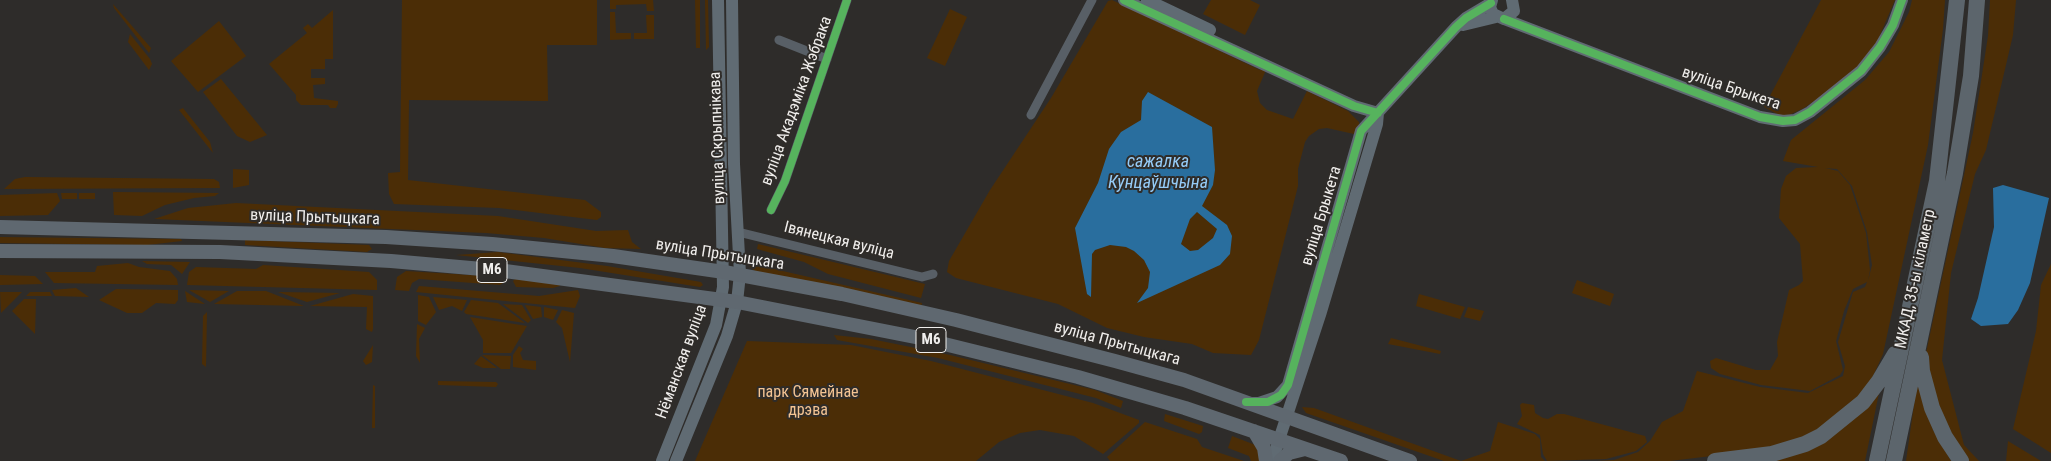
<!DOCTYPE html>
<meta charset="utf-8">
<style>
body{margin:0}
canvas{display:block;background:#2e2c2a}
</style>
<canvas width="2051" height="461"></canvas>
<script>
const ctx = document.querySelector('canvas').getContext('2d');
ctx.lineJoin = 'round';
function paint(path, color) { ctx.fillStyle = color; ctx.fill(path, 'evenodd'); }
const toPath = rows => new Path2D(rows.map(r => 'M' + r).join(''));
function stroke(path, color, width, dash) { ctx.strokeStyle = color; ctx.lineWidth = width; ctx.lineCap = dash ? 'butt' : 'round'; ctx.setLineDash(dash || []); ctx.stroke(path); }
function write(font, color, halo, rows, align = 'center') {
  ctx.font = font + ' "Roboto Condensed",sans-serif'; ctx.lineWidth = 4; ctx.setLineDash([]); ctx.textBaseline = 'middle'; ctx.strokeStyle = halo; ctx.fillStyle = color; for (const [text, x, y, turn = 0] of rows) {
    ctx.save(); ctx.translate(x, y); ctx.rotate((+turn || 0) * Math.PI / 180); ctx.textAlign = isNaN(turn) ? turn : align; if (halo) ctx.strokeText(text, 0, 0); ctx.fillText(text, 0, 0); ctx.restore();
  }
}
paint(toPath([
 [402,0,597,0,597,45,547,45,548,101,409,100,408,180,585,200,601,212,601,217,597,220,499,208,394,204,389,194,388,173,400,172],
 [610,0,653,0,654,11,647,11,646,4,616,5,616,9,610,9],
 [695,0,700,0,700,48,696,48],
 [705,0,708,0,709,47,706,50],
 [1112,0,1260,70,1266,70,1257,91,1260,103,1267,110,1293,119,1307,91,1348,111,1359,122,1360,127,1354,134,1327,128,1319,129,1309,136,1305,142,1298,169,1298,186,1259,340,1251,355,1213,353,1192,344,1144,337,1107,328,1058,304,956,278,947,272,949,261,990,190,1051,98,1108,1],
 [1211,0,1250,0,1260,5,1245,35,1203,14],
 [1821,0,1895,0,1877,42,1858,66,1835,87,1804,108,1787,116,1779,115,1764,107],
 [1912,0,1945,0,1943,29,1928,145,1883,354,1869,385,1845,409,1817,431,1788,443,1745,452,1670,461,1597,461,1614,460,1638,452,1650,441,1662,422,1683,411,1697,371,1760,387,1808,393,1843,376,1845,366,1838,342,1853,292,1865,287,1867,282,1853,289,1844,311,1836,341,1843,370,1840,375,1810,391,1761,385,1720,374,1711,368,1710,361,1716,358,1756,370,1770,370,1778,356,1777,342,1789,290,1799,285,1803,281,1800,244,1779,218,1781,189,1786,176,1796,168,1818,167,1783,161,1791,140,1865,80,1889,52,1909,12],
 [1825,168,1837,169,1852,186,1867,232,1872,265,1868,281,1870,270,1866,233,1850,185,1838,171],
 [1990,0,2016,0,2013,35,1986,150,1975,174,1951,273,1942,360,1964,445,1979,461,1969,461,1949,435,1939,413,1926,353,1973,133,1988,36],
 [113,4,151,48,149,53,114,8],
 [950,9,967,17,945,66,927,58],
 [333,10,333,59,325,59,325,69,311,69,311,78,325,78,325,84,313,85,314,98,338,101,338,104,336,108,330,108,328,105,301,105,296,100,296,95,269,64,307,33,303,28,308,24,312,28],
 [610,12,615,12,616,33,631,33,631,39,610,40],
 [646,15,654,15,654,39,634,39,634,33,647,33],
 [219,21,246,56,198,92,171,61],
 [130,34,150,59,152,64,149,70,128,42],
 [221,79,267,135,250,142,237,136,203,92],
 [183,108,210,142,213,153,179,110],
 [233,169,249,170,249,185,233,188],
 [25,177,214,179,219,182,220,188,4,189,15,179],
 [113,192,219,193,215,196,194,198,165,205,142,216,114,215],
 [57,193,60,201,48,215,0,216,0,195],
 [61,193,77,193,77,199,62,199],
 [79,193,95,193,95,199,79,199],
 [236,203,498,216,596,231,628,230,632,242,641,249,605,248,544,238,486,233,154,219,188,208],
 [0,237,181,239,182,241,147,245,0,243],
 [245,240,369,245,372,249,367,252,245,245],
 [758,244,925,284,921,298,828,274,804,262,757,249],
 [498,252,607,266,701,282,703,285,700,287,580,268,456,255],
 [770,258,775,260,774,269,922,303,921,308,755,271,750,267,749,264],
 [142,261,190,262,182,274,171,265,147,264],
 [128,263,139,267,170,271,177,279,178,285,54,283,45,272,95,272,97,266],
 [2051,264,2051,453,2013,429,2036,331,2041,285],
 [263,265,369,272,377,280,377,290,187,285,189,272,196,267,256,269],
 [406,271,502,277,506,281,500,285,419,279,412,283,409,291,395,290,397,277],
 [0,275,35,276,43,284,0,285],
 [516,278,560,284,560,286,553,288,516,287,513,281],
 [1577,280,1614,294,1610,306,1572,293],
 [419,286,539,296,578,290,580,296,575,308,416,292],
 [76,288,89,297,55,296,52,290],
 [116,289,178,290,178,300,175,304,156,303,142,313,127,313,99,300],
 [189,290,229,291,210,302],
 [185,291,205,304,187,302],
 [237,291,266,291,304,306,214,304],
 [0,292,22,292,1,313],
 [30,292,50,292,52,296,26,296],
 [278,292,340,293,307,302],
 [353,294,373,296,373,329,372,332,366,329,367,307,310,306],
 [1419,294,1465,307,1460,319,1416,306],
 [418,295,429,297,436,312,426,325,418,321],
 [433,297,467,300,462,311,452,306,439,310],
 [24,299,36,299,35,334,12,311],
 [471,300,498,303,525,323,466,314,464,312],
 [503,304,522,305,531,320,528,323],
 [525,305,541,307,542,317,533,319],
 [544,307,558,310,553,320,544,317],
 [1468,307,1484,311,1480,321,1464,317],
 [562,310,574,313,570,362,562,328,556,322],
 [207,312,206,367,202,364,203,316],
 [470,317,527,326,511,353,483,353,483,340],
 [417,324,425,328,419,339,420,363,416,356],
 [834,335,871,339,950,355,1095,390,1123,401,1121,408,1096,398,938,358,837,340],
 [1391,338,1441,351,1440,354,1388,344],
 [747,341,851,345,931,361,1093,403,1139,420,1139,423,1103,454,1074,436,1040,430,1020,433,999,442,976,461,695,461],
 [373,345,372,362,366,365,363,361],
 [519,346,523,349,520,353,523,360,536,361,536,370,513,367,513,355],
 [482,355,511,356,510,369,501,369],
 [481,356,497,368,483,368,474,364],
 [1918,377,1933,430,1951,461,1906,461],
 [438,381,496,382,498,384,496,387,438,385],
 [373,385,375,386,375,428,372,428],
 [1879,393,1865,461,1768,461,1820,445,1860,414],
 [1522,403,1534,405,1535,413,1543,418,1548,419,1557,414,1564,414,1645,436,1647,442,1636,451,1606,459,1547,461,1543,454,1540,435,1517,424,1522,416,1520,405],
 [1302,407,1314,408,1461,461,1490,451,1498,422,1535,434,1540,439,1541,457,1545,461,1444,461,1306,413],
 [1165,414,1203,426,1202,432,1199,434,1164,421],
 [1145,422,1197,439,1202,447,1244,461,1110,461,1107,457],
 [1232,436,1258,446,1262,461,1251,461,1249,456,1228,448],
 [2008,441,2041,461,2006,461]
]), '#4b2d06');
paint(toPath([
 [1148,92,1212,127,1215,170,1213,185,1202,206,1227,225,1232,236,1230,254,1220,265,1137,303,1148,288,1150,272,1144,260,1134,251,1126,247,1110,245,1095,250,1092,254,1091,297,1087,294,1075,228,1098,183,1109,149,1121,132,1141,120,1142,101],
 [1197,212,1217,229,1213,238,1198,250,1190,251,1181,244,1190,219],
 [2003,185,2049,198,2030,283,2018,310,2008,324,1981,326,1971,319,1978,298,1994,227,1993,188]
]), '#296e9e');
stroke(toPath([
 [779,40,827,59],
 [1031,115,1092,0],
 [771,210,785,181,847,0],
 [738,232,922,277,933,274]
]), '#585f66', 9);
stroke(toPath([
 [1124,0,1354,106,1378,113],
 [1147,0,1210,30],
 [1492,0,1490,7,1493,14,1504,19,1514,11,1512,0],
 [1504,19,1760,117,1783,121,1795,120,1810,112,1861,71,1880,47,1893,25,1902,0],
 [1463,25,1496,17],
 [1250,403,1259,403,1277,397,1288,385,1361,131,1456,27,1466,18,1491,3],
 [662,461,716,325,723,287,718,0],
 [676,461,727,336,737,302,740,274,734,164,732,0],
 [1272,461,1320,315,1377,124,1378,113]
]), '#606b73', 12);
stroke(toPath([
 [0,227,386,237,492,244,613,256,724,272,842,294,956,320,1115,361,1184,380,1410,461],
 [0,251,220,252,391,261,505,271,737,302,920,338,1078,377,1185,408,1341,461],
 [1254,431,1264,448,1266,461],
 [1280,461,1289,453,1305,449]
]), '#5f6870', 14);
stroke(toPath([
 [1921,357,1922,371,1932,408,1945,437,1961,461],
 [1715,461,1772,454,1805,444,1821,436,1863,402,1879,381,1895,354],
 [1877,461,1937,181,1957,0],
 [1894,461,1955,173,1971,76,1977,0]
]), '#5c656c', 16);
stroke(toPath([
 [1124,0,1354,106,1378,113],
 [1504,19,1760,117,1783,121,1795,120,1810,112,1861,71,1880,47,1893,25,1902,0],
 [771,210,785,181,847,0],
 [1246,402,1268,402,1281,395,1288,385,1361,131,1456,27,1466,18,1491,3]
]), '#56b35d', 8);
for (const [x, y, w] of [
 [492,270,30],
 [931,340,30]
]) { const box = new Path2D(); box.roundRect(x - w / 2, y - 12.5, w, 25, 4); ctx.fillStyle = '#2f2c29'; ctx.fill(box); stroke(box, '#f0eeec', 1); }
write('bold 15px', '#f0eeec', null, [
 ["М6",492,270],
 ["М6",931,340]
]);
write('16px', '#f0eeec', '#2f2c29', [
 ["вуліца Брыкета",1731,89,19],
 ["вуліца Акадэміка Жэбрака",797,101,-70],
 ["вуліца Скрыпнікава",718,138,-92],
 ["вуліца Брыкета",1322,216,-73],
 ["вуліца Прытыцкага",315,218,2],
 ["Івянецкая вуліца",839,241,14],
 ["вуліца Прытыцкага",720,255,9],
 ["МКАД, 35-ы кіламетр",1916,279,-78],
 ["вуліца Прытыцкага",1117,344,15],
 ["Нёманская вуліца",682,362,-70]
]);
write('16px', '#f4c493', '#2f2c29', [
 ["парк Сямейнае",808,393],
 ["дрэва",808,411]
]);
write('italic 18px', '#95cbf7', '#2f2c29', [
 ["сажалка",1158,162],
 ["Кунцаўшчына",1158,183]
]);
</script>
